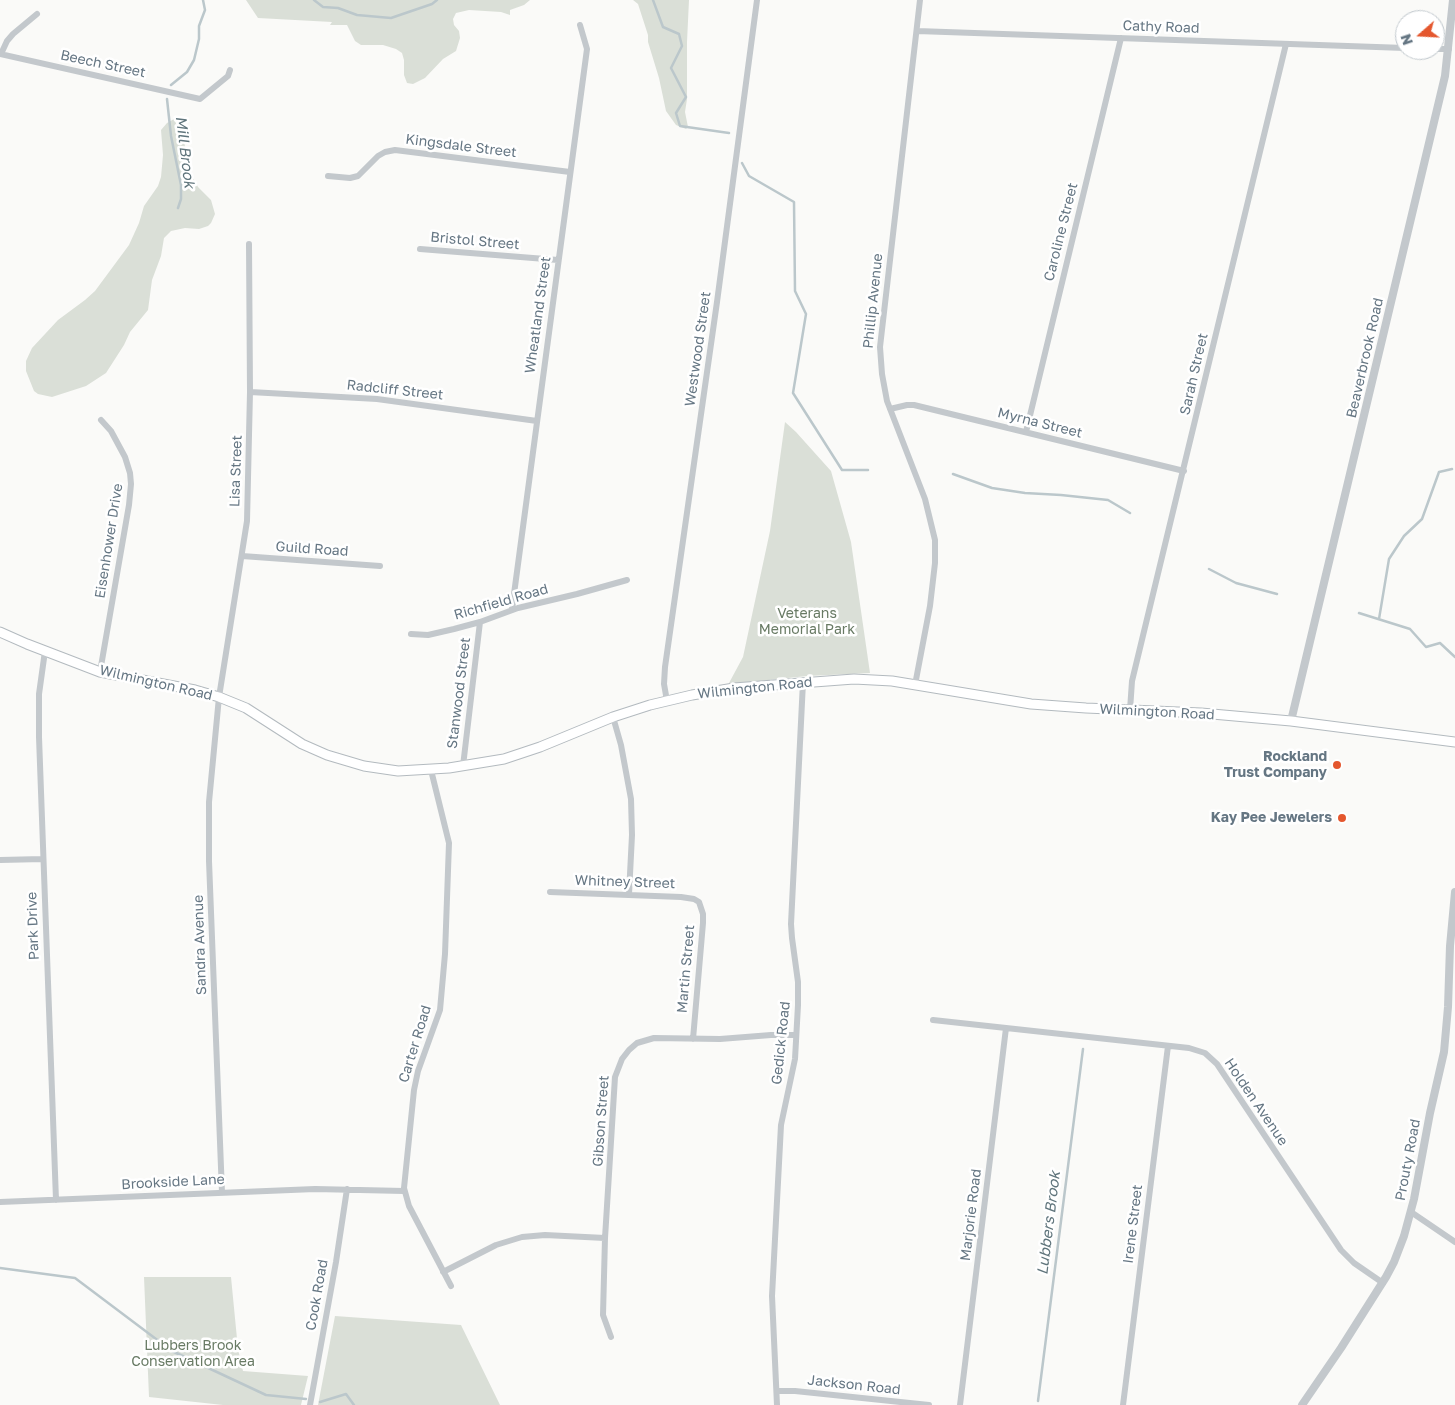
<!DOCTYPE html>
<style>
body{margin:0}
#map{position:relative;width:1455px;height:1405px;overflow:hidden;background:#fafaf8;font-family:"Golos Text",sans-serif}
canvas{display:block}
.north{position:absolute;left:1395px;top:10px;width:50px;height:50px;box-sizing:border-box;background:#fff;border:1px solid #c1c8cd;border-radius:50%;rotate:251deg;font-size:14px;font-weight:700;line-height:20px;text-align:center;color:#657683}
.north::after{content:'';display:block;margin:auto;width:18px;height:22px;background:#e4572e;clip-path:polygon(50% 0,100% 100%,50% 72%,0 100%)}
</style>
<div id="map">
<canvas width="1455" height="1405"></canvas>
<div class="north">N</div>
</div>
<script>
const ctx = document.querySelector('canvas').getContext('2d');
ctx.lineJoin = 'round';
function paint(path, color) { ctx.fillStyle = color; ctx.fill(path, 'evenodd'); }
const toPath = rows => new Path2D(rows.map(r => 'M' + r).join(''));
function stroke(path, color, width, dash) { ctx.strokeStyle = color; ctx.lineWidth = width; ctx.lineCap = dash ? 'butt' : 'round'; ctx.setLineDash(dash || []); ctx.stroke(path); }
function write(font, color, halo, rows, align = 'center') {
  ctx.font = font + ' "Golos Text",sans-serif'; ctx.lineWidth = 5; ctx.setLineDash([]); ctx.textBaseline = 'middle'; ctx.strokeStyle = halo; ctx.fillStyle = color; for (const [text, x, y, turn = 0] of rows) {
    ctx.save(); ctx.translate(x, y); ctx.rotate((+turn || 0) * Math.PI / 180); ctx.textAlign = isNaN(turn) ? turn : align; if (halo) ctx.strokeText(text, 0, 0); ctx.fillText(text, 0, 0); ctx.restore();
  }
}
paint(toPath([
 [246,0,530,0,524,5,510,10,510,15,501,12,469,10,456,13,453,19,454,25,459,31,460,38,456,51,443,59,425,78,413,84,407,83,404,75,404,60,402,53,396,49,383,45,361,45,355,41,347,25,330,25,332,22,258,18],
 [633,0,689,0,687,42,687,99,685,112,688,127,686,129,676,125,666,111,659,78,648,42,648,35,638,4],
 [174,119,184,142,193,178,198,187,211,200,215,214,211,223,208,226,199,229,185,228,171,231,164,238,161,256,152,280,148,310,130,332,124,345,106,373,86,386,52,397,38,394,34,391,26,371,26,361,32,348,58,320,85,300,95,291,129,245,139,223,144,206,158,186,161,177,163,155,161,130,167,123],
 [785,422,796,432,831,471,851,542,870,673,807,676,731,684,729,683,743,657,770,531],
 [144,1277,231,1277,238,1349,243,1371,308,1376,301,1405,223,1405,149,1397],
 [335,1316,461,1325,500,1405,318,1405]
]), '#dadfd7');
stroke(toPath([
 [314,0,323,7,338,8,357,15,391,18,432,4,437,0],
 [653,0,663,27,679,34,682,46,671,68,686,97,676,113,680,126,729,133],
 [171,85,187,72,194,60,199,39,199,26,205,10,203,0],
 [167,99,171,136,181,185,181,199,178,208],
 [742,163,749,176,794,202,795,291,806,314,793,393,842,470,868,470],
 [953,474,992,488,1025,493,1061,495,1108,500,1130,513],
 [1209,569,1236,583,1277,594],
 [1359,613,1410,629,1426,647,1440,643,1455,657],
 [1379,619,1389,559,1404,536,1422,519,1439,472,1452,469],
 [0,1268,75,1278,172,1351,266,1395,306,1399],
 [1038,1401,1083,1049],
 [320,1402,346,1394,354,1405]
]), '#bbc7cb', 2.5);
const secondary = toPath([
 [0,632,27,644,100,672,195,690,219,697,246,708,302,744,327,755,364,766,398,771,449,768,504,759,540,747,613,717,650,705,692,695,734,688,854,679,892,681,1031,704,1086,708,1201,713,1291,721,1455,742]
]);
stroke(secondary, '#b3babf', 11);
stroke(toPath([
 [917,31,1405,48],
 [1435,49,1449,49],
 [0,54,200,99,228,76,230,70],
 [1,54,7,41,13,34,37,14],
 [328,176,350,178,358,176,378,156,385,152,395,150,570,172],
 [420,249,558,260],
 [250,392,377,399,537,421],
 [890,409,907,405,914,405,1184,471],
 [1026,432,1121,38],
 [242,556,380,566],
 [512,609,587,49,580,25],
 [411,634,428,635,454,629,480,622,518,608,577,594,627,580],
 [45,651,39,694,39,737,56,1200],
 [100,672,129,505,131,484,130,473,125,457,111,431,101,420],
 [915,685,930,606,935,563,935,540,925,499,887,401,882,374,880,347,920,0],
 [667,701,664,684,665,667,717,302,757,0],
 [1130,710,1132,681,1286,44],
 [613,717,621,745,631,799,632,835,629,894],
 [463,766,480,622],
 [431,770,449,843,445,954,440,1010,418,1071,414,1090,404,1188,409,1206,451,1286],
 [0,860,43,859],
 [550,892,681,897,694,899,699,902,703,914,703,923,693,1039],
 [933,1020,1189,1048,1205,1053,1217,1064,1341,1250,1354,1263,1383,1283],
 [222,1193,209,861,209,802,219,697,247,521,250,392,249,244],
 [0,1202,315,1189,404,1191],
 [1411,1212,1455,1242],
 [443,1272,496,1245,522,1237,545,1235,605,1238],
 [611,1337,603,1315,605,1238,615,1077,622,1059,629,1050,637,1043,654,1038,720,1039,771,1035,796,1035],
 [777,1391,795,1391,929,1405],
 [310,1405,336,1262,347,1189],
 [777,1405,772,1296,781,1125,795,1059,798,1005,798,982,792,938,791,924,803,682],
 [960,1405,1006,1028],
 [1123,1405,1168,1046]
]), '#c3c8cc', 6);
stroke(toPath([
 [1291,721,1445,76,1453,0],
 [1302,1405,1341,1348,1386,1277,1394,1262,1404,1236,1414,1199,1430,1113,1444,1052,1448,1007,1450,946,1455,892]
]), '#c3c8cc', 8);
stroke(secondary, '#fff', 9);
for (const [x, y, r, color] of [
 [1337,765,5,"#e4572e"],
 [1342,818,5,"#e4572e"]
]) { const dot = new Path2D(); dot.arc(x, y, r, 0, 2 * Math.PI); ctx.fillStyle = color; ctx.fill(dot); stroke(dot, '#fff', 2); }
write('14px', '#657683', '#fff', [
 ["Cathy Road",1161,27,2],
 ["Beech Street",103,64,12],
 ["Kingsdale Street",461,146,7],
 ["Caroline Street",1061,232,-76],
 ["Bristol Street",475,241,5],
 ["Phillip Avenue",873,301,-84],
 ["Wheatland Street",538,315,-82],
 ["Westwood Street",698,349,-82],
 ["Beaverbrook Road",1365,358,-77],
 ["Sarah Street",1194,374,-77],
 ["Radcliff Street",395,390,6],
 ["Myrna Street",1040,423,14],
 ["Lisa Street",236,471,-88],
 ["Eisenhower Drive",109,541,-81],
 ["Guild Road",312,549,4],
 ["Richfield Road",501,602,-16],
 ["Wilmington Road",156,683,13],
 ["Wilmington Road",755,688,-6],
 ["Stanwood Street",459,693,-83],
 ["Wilmington Road",1157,712,3],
 ["Whitney Street",625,882,2],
 ["Park Drive",33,926,-92],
 ["Sandra Avenue",200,945,-92],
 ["Martin Street",686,969,-85],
 ["Gedick Road",781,1043,-84],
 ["Carter Road",415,1044,-73],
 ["Holden Avenue",1256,1102,56],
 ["Gibson Street",601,1121,-86],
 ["Prouty Road",1408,1160,-79],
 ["Brookside Lane",173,1182,-3],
 ["Marjorie Road",971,1215,-83],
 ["Irene Street",1133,1224,-83],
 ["Cook Road",317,1295,-80],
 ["Jackson Road",854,1385,6]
]);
write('14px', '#687a64', '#fff', [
 ["Veterans",807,614],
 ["Memorial Park",807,630],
 ["Lubbers Brook",193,1346],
 ["Conservation Area",193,1362]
]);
write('bold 14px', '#657683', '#fff', [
 ["Rockland",1327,757],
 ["Trust Company",1327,773],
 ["Kay Pee Jewelers",1332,818]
], 'right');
write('italic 15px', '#60757c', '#fff', [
 ["Mill Brook",185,152,83],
 ["Lubbers Brook",1049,1223,-83]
]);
</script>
